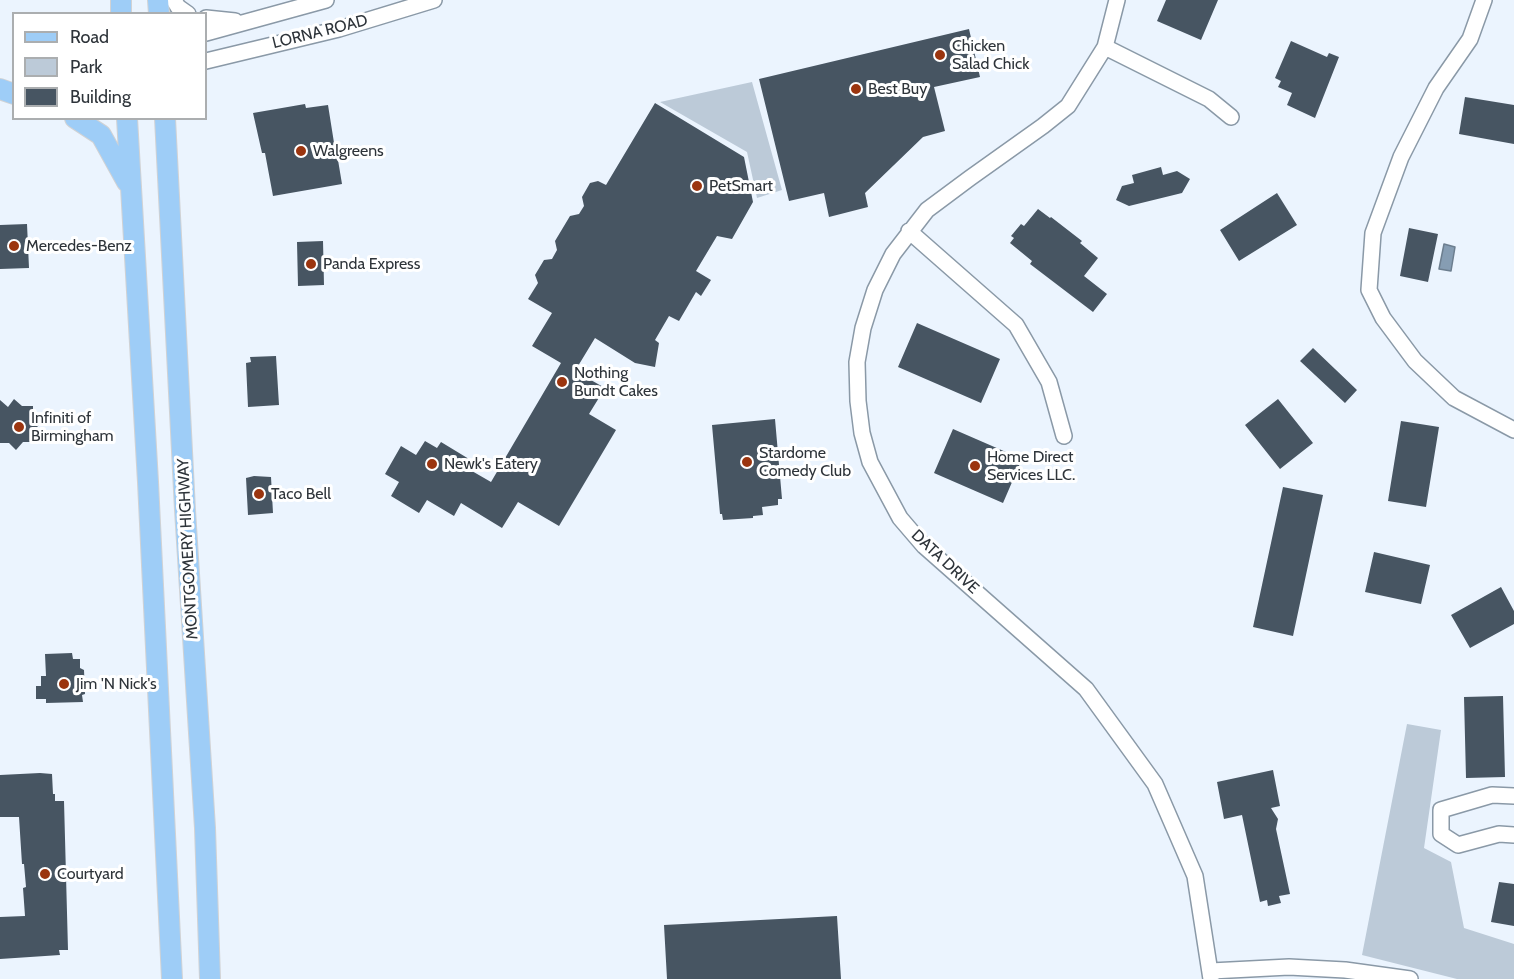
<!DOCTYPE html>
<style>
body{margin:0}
#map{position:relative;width:1514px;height:979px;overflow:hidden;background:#ebf4fe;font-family:Cabin,sans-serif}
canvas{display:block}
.legend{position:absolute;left:12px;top:12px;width:195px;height:108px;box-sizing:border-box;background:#fff;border:2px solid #abaeb0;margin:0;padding:8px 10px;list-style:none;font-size:18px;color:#2e343a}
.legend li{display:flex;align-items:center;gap:12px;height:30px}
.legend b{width:30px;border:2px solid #abaeb0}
</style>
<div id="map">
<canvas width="1514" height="979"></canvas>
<ul class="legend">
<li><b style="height:8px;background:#9ecdf7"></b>Road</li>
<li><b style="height:16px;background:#bccad8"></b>Park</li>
<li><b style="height:16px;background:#475562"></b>Building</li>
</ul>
</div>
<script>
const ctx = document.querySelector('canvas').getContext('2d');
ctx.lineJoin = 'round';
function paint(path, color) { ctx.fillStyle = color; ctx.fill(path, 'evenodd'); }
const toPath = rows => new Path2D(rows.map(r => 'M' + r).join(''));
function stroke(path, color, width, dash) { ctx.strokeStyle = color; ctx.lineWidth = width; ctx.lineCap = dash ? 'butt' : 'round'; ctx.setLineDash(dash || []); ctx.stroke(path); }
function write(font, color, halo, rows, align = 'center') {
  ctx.font = font + ' Cabin,sans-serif'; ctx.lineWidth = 6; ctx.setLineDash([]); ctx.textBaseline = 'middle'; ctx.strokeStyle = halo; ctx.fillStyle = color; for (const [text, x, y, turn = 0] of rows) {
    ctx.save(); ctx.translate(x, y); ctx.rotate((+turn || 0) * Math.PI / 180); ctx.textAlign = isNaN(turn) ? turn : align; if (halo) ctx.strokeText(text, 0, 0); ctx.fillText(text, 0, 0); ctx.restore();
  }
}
paint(toPath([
 [752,82,782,190,757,198,747,152,660,102],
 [1407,724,1441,730,1424,848,1451,862,1464,928,1514,944,1514,979,1457,979,1362,955]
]), '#bccad8');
const water = toPath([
 [1444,244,1455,247,1451,271,1439,269,1444,244]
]);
paint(water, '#869db3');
stroke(water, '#6c7e8f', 1.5);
paint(toPath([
 [1166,0,1218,0,1201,40,1157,21],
 [969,29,980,77,934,87,945,131,923,137,865,193,868,207,829,217,824,193,789,201,759,79],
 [1291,41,1327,57,1329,53,1339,57,1315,118,1287,105,1292,93,1278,87,1281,81,1275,78],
 [1465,97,1514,105,1514,144,1459,134],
 [655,103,744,157,753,202,732,239,717,236,696,271,711,280,701,296,696,292,679,321,669,316,655,340,659,343,655,367,635,363,595,338,575,371,605,388,589,414,616,430,559,526,518,502,502,528,461,503,454,516,427,500,419,513,391,496,399,482,385,474,401,446,416,455,425,441,437,448,441,442,469,459,465,467,491,482,561,363,532,346,552,313,528,299,538,283,535,275,544,260,552,259,557,250,555,241,570,216,579,214,584,206,582,197,590,183,598,181,606,185],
 [305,104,306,108,328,105,335,149,340,148,342,159,338,160,342,184,273,196,265,153,262,153,253,113],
 [1161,167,1163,175,1177,171,1190,179,1182,193,1129,206,1116,200,1122,186,1134,183,1132,175],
 [1277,193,1297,225,1239,261,1220,230],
 [1038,209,1050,218,1051,217,1082,241,1080,243,1098,258,1084,276,1107,294,1093,312,1030,264,1032,261,1010,243,1014,238,1011,236,1021,224,1024,226],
 [27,224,29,268,0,269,0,225],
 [1409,228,1438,234,1428,282,1400,276],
 [323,241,324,285,298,286,297,242],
 [917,323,1000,359,981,403,898,367],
 [1313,348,1357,390,1345,403,1300,361],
 [276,356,279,405,248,407,246,363,251,362,250,357],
 [14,399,22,406,33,406,33,416,40,424,34,430,34,442,23,442,16,450,9,443,0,443,0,400,8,407],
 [1278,399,1313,443,1280,469,1245,425],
 [775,419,782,499,778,499,778,505,762,507,763,515,753,516,753,518,723,520,722,514,720,514,712,425],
 [1401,421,1439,427,1426,507,1388,501],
 [953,429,1022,459,1003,503,934,473],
 [254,476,271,477,273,513,248,515,246,478],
 [1283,487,1323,495,1293,636,1253,627],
 [1374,552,1430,565,1421,604,1365,592],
 [1501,587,1514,611,1514,624,1470,648,1451,615],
 [72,653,73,659,80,659,80,668,84,670,85,694,82,695,83,702,46,703,46,699,36,699,36,686,41,686,41,676,46,676,45,654],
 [1503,696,1505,777,1466,778,1464,697],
 [1273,770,1280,806,1271,808,1278,819,1276,829,1290,894,1279,896,1281,903,1268,906,1267,900,1260,902,1242,815,1224,819,1217,782],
 [40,773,52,774,53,794,55,794,55,801,64,801,68,950,59,950,60,955,0,959,0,917,25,916,23,888,26,887,24,864,22,864,19,817,0,817,0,775],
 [1499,882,1514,884,1514,926,1491,922],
 [837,916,841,979,667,979,664,925]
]), '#475562');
const minor = toPath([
 [174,0,178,7,188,14],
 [1117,0,1105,47,1068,106,1043,126,970,178,927,210,893,254,875,290,863,328,857,362,858,401,862,433,870,462,900,518,924,546,1086,689,1155,784,1195,876,1211,979],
 [1484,0,1470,39,1436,88,1401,157,1373,233,1369,290,1383,318,1415,361,1454,398,1514,430],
 [206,18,235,21],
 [206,33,326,0],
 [1105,47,1209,99,1231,117],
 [206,61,339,29,434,0],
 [909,231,1016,325,1049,382,1064,436],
 [1514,796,1492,795,1441,810,1441,834,1458,845,1499,834,1514,835],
 [1211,971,1289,967,1345,970,1410,979]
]);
const major = toPath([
 [121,0,121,14],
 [158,0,159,14],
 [0,89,14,94],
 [75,118,101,135,127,182],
 [127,118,148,482,172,979],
 [165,118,185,510,205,828,210,979]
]);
stroke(minor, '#8a99a7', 18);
stroke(major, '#d1d2d4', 22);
stroke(minor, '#fff', 15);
stroke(major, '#9ecdf7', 20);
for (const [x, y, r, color] of [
 [940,55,6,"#9b350f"],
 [856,89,6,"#9b350f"],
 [301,151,6,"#9b350f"],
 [697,186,6,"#9b350f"],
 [14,246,6,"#9b350f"],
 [311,264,6,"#9b350f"],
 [562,382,6,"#9b350f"],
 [19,427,6,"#9b350f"],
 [747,462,6,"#9b350f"],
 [432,464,6,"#9b350f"],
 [975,466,6,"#9b350f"],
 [259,494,6,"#9b350f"],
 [64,684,6,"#9b350f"],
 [45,874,6,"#9b350f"]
]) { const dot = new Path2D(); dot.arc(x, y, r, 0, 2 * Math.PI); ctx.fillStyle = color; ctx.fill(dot); stroke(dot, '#fff', 2); }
write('16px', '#2e343a', '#fff', [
 ["LORNA ROAD",320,32,-14],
 ["MONTGOMERY HIGHWAY",188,549,-93],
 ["DATA DRIVE",945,562,43]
]);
write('16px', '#2e343a', '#fff', [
 ["Chicken",952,46],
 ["Salad Chick",952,64],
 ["Best Buy",868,89],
 ["Walgreens",313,151],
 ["PetSmart",709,186],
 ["Mercedes-Benz",26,246],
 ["Panda Express",323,264],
 ["Nothing",574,373],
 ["Bundt Cakes",574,391],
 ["Infiniti of",31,418],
 ["Birmingham",31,436],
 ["Stardome",759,453],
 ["Comedy Club",759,471],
 ["Home Direct",987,457],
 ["Services LLC.",987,475],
 ["Newk's Eatery",444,464],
 ["Taco Bell",271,494],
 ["Jim 'N Nick's",76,684],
 ["Courtyard",57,874]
], 'left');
</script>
